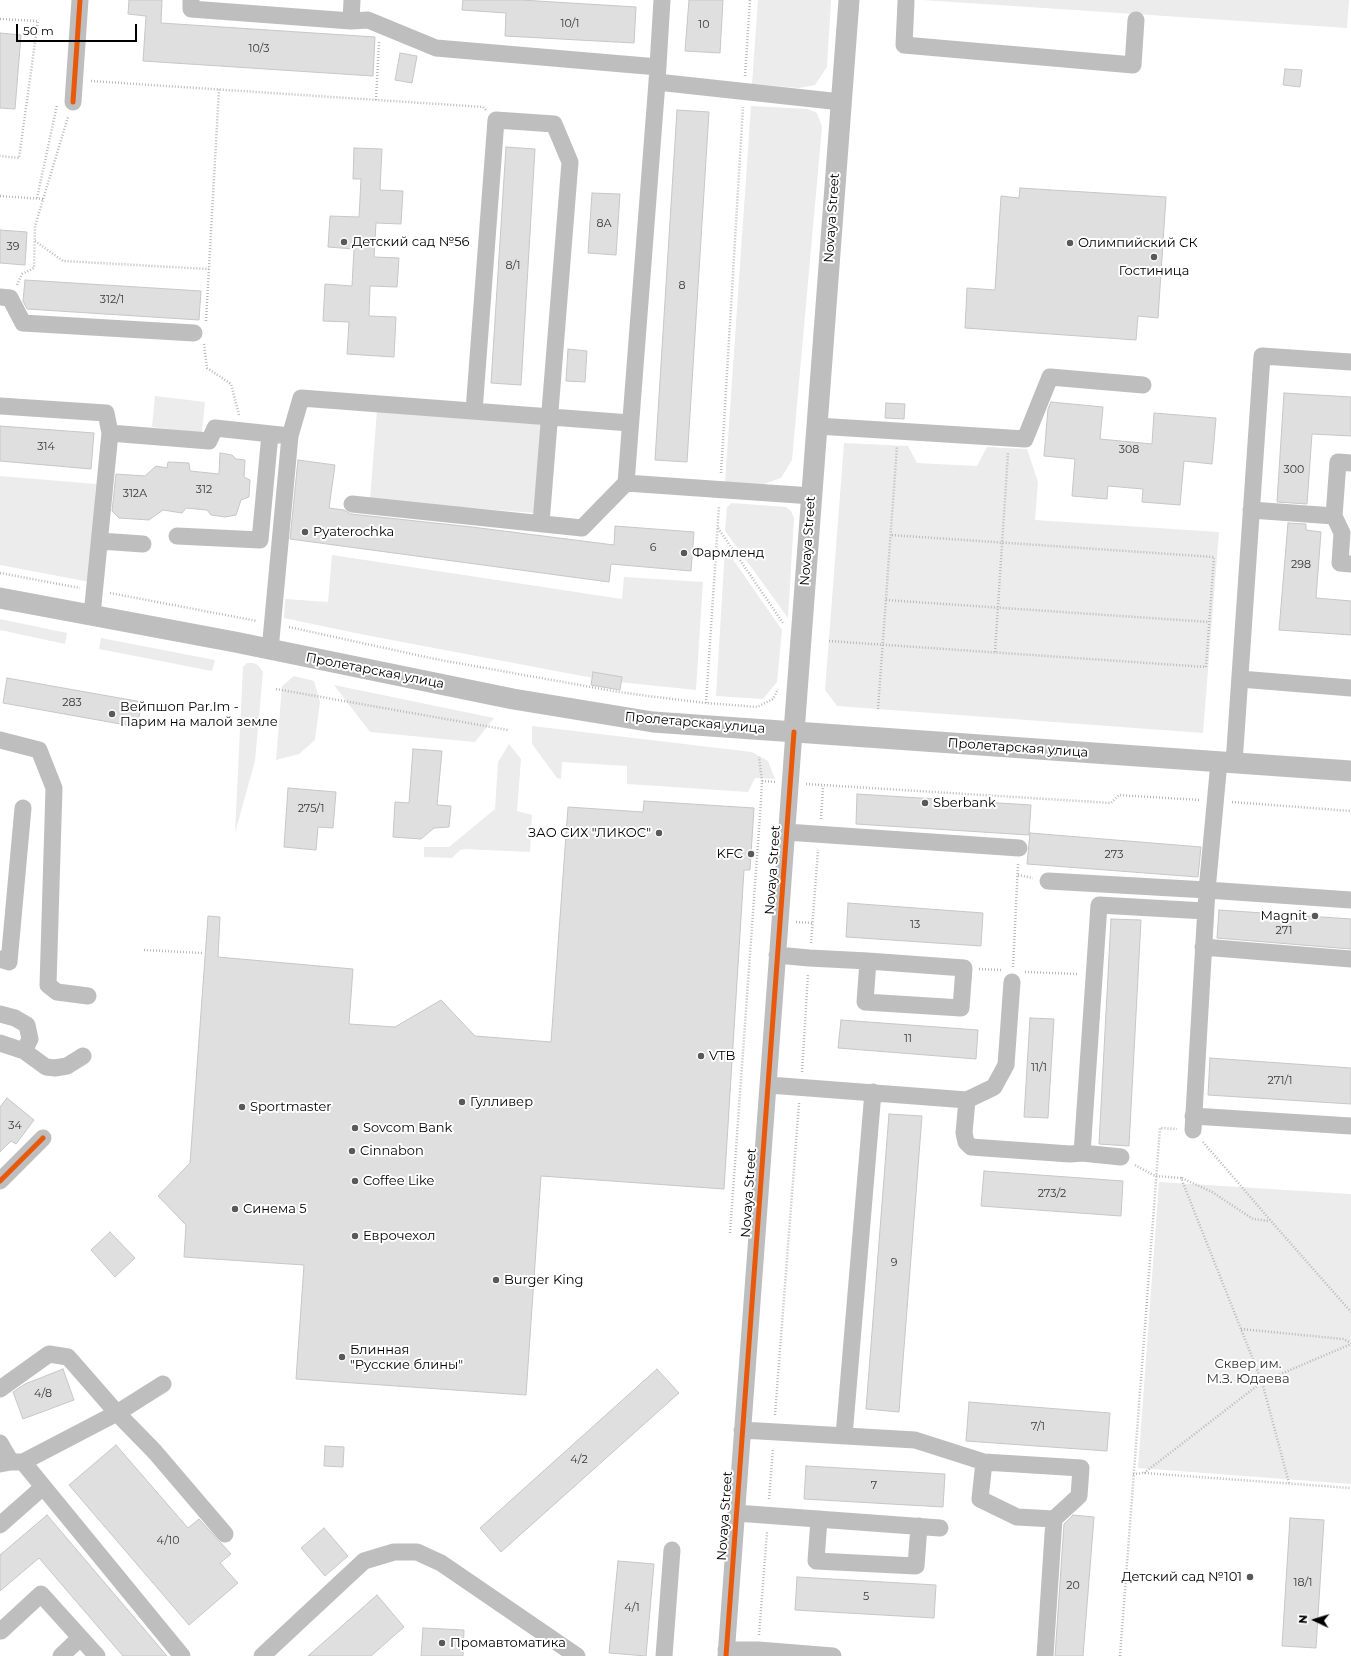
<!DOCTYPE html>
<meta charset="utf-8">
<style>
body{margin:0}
#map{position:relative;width:1351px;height:1656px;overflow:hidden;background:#fff;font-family:Montserrat,sans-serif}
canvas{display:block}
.north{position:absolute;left:1295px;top:1600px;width:40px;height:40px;-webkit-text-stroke:3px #fff;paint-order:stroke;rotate:274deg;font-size:11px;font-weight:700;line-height:16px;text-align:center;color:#000}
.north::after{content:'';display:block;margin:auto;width:14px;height:18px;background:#000;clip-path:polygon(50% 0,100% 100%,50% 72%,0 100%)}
.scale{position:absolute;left:16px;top:24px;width:121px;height:18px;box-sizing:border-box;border:2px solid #000;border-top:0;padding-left:5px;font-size:12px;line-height:14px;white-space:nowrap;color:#000;-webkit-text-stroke:3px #fff;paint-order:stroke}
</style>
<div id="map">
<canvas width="1351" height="1656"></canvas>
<div class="north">N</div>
<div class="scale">50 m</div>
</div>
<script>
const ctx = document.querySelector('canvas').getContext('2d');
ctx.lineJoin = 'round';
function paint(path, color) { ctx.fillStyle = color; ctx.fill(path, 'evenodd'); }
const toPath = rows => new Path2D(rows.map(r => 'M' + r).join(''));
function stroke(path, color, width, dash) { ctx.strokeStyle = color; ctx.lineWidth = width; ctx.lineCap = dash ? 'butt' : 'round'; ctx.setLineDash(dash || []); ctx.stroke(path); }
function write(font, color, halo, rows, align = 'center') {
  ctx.font = font + ' Montserrat,sans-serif'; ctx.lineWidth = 4; ctx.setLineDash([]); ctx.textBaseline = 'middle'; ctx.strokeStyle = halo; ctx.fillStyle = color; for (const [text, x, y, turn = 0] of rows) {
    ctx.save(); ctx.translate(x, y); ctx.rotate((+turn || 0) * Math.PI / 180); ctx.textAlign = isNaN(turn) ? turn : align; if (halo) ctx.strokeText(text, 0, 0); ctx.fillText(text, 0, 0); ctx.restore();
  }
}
paint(toPath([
 [758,0,831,0,827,67,815,85,799,88,752,84],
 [922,0,1349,0,1347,28],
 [751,106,808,109,817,113,822,127,792,460,781,478,764,484,725,482],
 [155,396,205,402,202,433,152,427],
 [377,410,543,424,535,513,370,500],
 [844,443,908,446,917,463,977,466,987,447,1027,449,1038,482,1035,520,1219,532,1203,733,837,706,825,690],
 [0,476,96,484,90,582,0,565],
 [732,503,786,507,791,511,794,518,788,618,725,531,727,507],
 [725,548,782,630,777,682,763,699,716,696],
 [332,555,622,599,624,577,703,582,696,690,609,681,360,634,284,618,285,599,328,602],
 [0,619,67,633,65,644,0,630],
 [101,638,215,660,212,671,99,649],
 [247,663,253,663,258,665,263,672,255,761,235,833,243,667],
 [294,676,314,681,320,702,315,740,299,754,276,760,282,686],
 [334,685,494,718,475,742,370,732],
 [532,726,752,752,768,761,775,779,755,778,748,792,627,784,627,766,562,762,561,779,557,778,532,744],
 [509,744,521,759,517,811,532,815,530,852,465,849,460,850,452,858,424,857,424,847,449,847,495,809,498,762],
 [1159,1182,1351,1194,1351,1484,1138,1468]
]), '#ececec');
const building = toPath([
 [129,0,162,0,161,23,375,37,373,76,143,61,146,16,128,14,129,0],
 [463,0,521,0,636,7,634,43,505,36,506,13,462,10,463,0],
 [689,0,723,0,720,53,685,51,689,0],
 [0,33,21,35,15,109,0,108,0,33],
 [400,53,417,56,412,83,395,80,400,53],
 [1285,69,1302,70,1300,87,1283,85,1285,69],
 [677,110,709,112,687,462,655,460,677,110],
 [506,147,535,149,521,385,491,383,506,147],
 [354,148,382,149,380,190,403,191,401,224,376,223,374,257,399,258,397,287,370,286,369,316,396,317,394,357,347,354,349,322,323,321,325,284,352,286,354,249,328,247,330,216,359,217,361,179,353,179,354,148],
 [1020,188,1166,197,1158,318,1138,316,1136,340,965,328,967,288,995,290,1001,196,1019,198,1020,188],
 [592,193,620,194,616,255,588,253,592,193],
 [0,230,27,232,25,265,0,263,0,230],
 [25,280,201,291,199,320,27,309,23,301,25,280],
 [568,349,587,351,585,382,566,381,568,349],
 [1284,393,1351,397,1351,436,1312,434,1307,504,1277,502,1284,393],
 [1051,402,1103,407,1100,439,1152,444,1154,413,1216,418,1212,464,1184,461,1180,505,1142,502,1143,489,1108,486,1107,499,1072,496,1075,459,1044,456,1048,409,1051,402],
 [886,403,905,404,904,419,885,418,886,403],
 [0,426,94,433,91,469,0,461,0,426],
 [220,453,232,455,236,459,245,460,244,477,250,480,249,497,241,500,236,515,225,517,211,515,207,510,186,508,182,513,163,510,149,520,119,518,112,511,116,474,145,476,156,466,167,468,168,462,189,463,190,471,219,474,220,453],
 [298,460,335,465,329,508,344,510,351,514,472,527,614,545,615,526,694,532,691,571,611,564,609,582,290,539,298,460],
 [1288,523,1306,524,1306,530,1321,532,1316,598,1351,601,1351,635,1279,630,1288,523],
 [593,672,622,677,620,690,591,685,593,672],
 [7,678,142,702,137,727,3,703,7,678],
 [413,749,442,751,437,805,451,806,449,827,434,828,421,839,393,837,395,802,409,803,413,749],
 [288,788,336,792,333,828,318,827,316,850,284,847,288,788],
 [857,794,1031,805,1029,835,856,824,857,794],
 [644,801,754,808,750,870,744,870,724,1189,541,1176,526,1395,296,1379,304,1265,184,1257,186,1225,158,1196,190,1163,208,916,220,917,218,957,353,969,349,1024,395,1027,441,1000,475,1036,551,1042,568,807,643,812,644,801],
 [1030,833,1201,847,1198,877,1027,864,1030,833],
 [848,903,983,913,981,946,846,937,848,903],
 [1219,910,1351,919,1351,949,1217,938,1219,910],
 [1111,919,1141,920,1129,1146,1099,1144,1111,919],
 [1030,1018,1054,1019,1048,1118,1024,1117,1030,1018],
 [841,1020,978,1030,976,1059,838,1048,841,1020],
 [1210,1058,1351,1068,1351,1104,1208,1095,1210,1058],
 [7,1098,34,1120,16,1144,11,1141,0,1152,0,1107,7,1098],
 [889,1114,922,1116,899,1412,866,1409,889,1114],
 [984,1171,1123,1181,1121,1216,981,1206,984,1171],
 [110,1232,135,1258,115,1277,91,1250,110,1232],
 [63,1369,74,1400,23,1419,13,1392,25,1384,63,1369],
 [657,1369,679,1393,501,1552,480,1528,657,1369],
 [969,1402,1110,1413,1107,1451,966,1441,969,1402],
 [116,1445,188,1528,199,1519,231,1554,220,1563,238,1583,189,1625,69,1485,116,1445],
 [325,1446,344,1447,343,1467,324,1466,325,1446],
 [806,1466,945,1474,943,1507,804,1499,806,1466],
 [47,1515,167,1656,123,1656,39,1558,0,1591,0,1555,47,1515],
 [1073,1515,1094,1517,1083,1656,1055,1656,1064,1524,1073,1515],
 [1290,1518,1324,1520,1316,1648,1282,1646,1290,1518],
 [324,1528,348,1556,325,1576,301,1548,324,1528],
 [618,1561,654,1564,646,1656,609,1653,618,1561],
 [797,1577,936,1585,934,1618,795,1610,797,1577],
 [377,1595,404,1627,371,1656,308,1656,377,1595],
 [423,1628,464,1630,463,1656,421,1656,423,1628]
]);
paint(building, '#dfdfdf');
stroke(building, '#c7c7c7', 1);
stroke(toPath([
 [0,19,38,21,19,158,0,156],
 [745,76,750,0],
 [91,81,483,107,486,110],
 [376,100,379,42],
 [0,196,43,199],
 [37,198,57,105],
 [35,241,63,261,209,269],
 [17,285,22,274,34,268,35,226,68,117],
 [206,321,219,89],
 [204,344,207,368,231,384,239,415],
 [721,473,743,107],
 [718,528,783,623],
 [0,573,80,588],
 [110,593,257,621],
 [886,600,1209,622],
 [289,627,435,659,613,691,648,696,706,703,757,707,773,699,778,689],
 [829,641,1206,667,1214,557,891,535],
 [995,652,1008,453],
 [276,689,508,730],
 [706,703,719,506],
 [878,709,897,446],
 [762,781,775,782],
 [806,784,1111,803,1119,795,1199,800],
 [1232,802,1351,811],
 [821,819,823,786],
 [1018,875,1033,878],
 [796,922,812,923],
 [811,943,818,850],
 [144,950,202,953],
 [1013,967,1018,864],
 [979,969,1002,970],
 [1025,972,1079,974],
 [802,1072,808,974],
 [1203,1142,1271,1221,1351,1312],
 [1135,1165,1155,1176,1181,1178,1262,1382,1289,1483],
 [1182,1178,1212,1192,1253,1219,1269,1221],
 [730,1233,761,801,762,781,759,757],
 [1241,1329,1343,1339,1351,1343],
 [775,1415,799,1103],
 [1144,1473,1262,1382,1351,1344],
 [1133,1474,1144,1473,1351,1488],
 [769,1499,773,1448],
 [759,1635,767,1532],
 [1120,1656,1160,1128,1177,1129]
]), '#b9b9b9', 2.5, [1, 2]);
stroke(toPath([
 [191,0,191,9,351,21,368,20,436,48,658,67],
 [662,0,657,82,841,102],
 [906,2,904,45,1133,65,1136,20],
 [351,21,352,0],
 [73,102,80,0],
 [0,297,10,298,23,323,194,333],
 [0,406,106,413,110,433],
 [474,411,496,120,554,124,570,162,541,523],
 [817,426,1025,439,1050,377,1143,385],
 [1351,463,1338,462,1334,516,1342,533,1340,563,1351,564],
 [626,483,812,496],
 [352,504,582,528,626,483,657,82],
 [1251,510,1334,516],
 [177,536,260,540,270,434],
 [100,541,143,544],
 [92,615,110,433,209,441,215,428,290,436],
 [270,650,290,436,301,398,630,423],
 [1240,679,1351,688],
 [0,740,39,750,54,788,48,985,57,992,88,996],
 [1234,763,1262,356,1351,362],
 [786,832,1019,848],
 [1048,881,1207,890,1351,900],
 [1203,947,1351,959],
 [777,955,809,958,868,961,964,968,961,1008,865,1002,868,961],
 [0,959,9,962,23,808],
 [0,1014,15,1018,27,1025,30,1039,24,1051,0,1043],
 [24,1051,46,1067,55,1068,67,1066,83,1056],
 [769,1085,967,1100,964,1133,966,1142,971,1147,1070,1154,1082,1153,1099,905,1205,911],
 [967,1100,994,1087,1006,1065,1012,982],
 [1193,1116,1351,1126],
 [1193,1130,1207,890,1219,762],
 [1082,1153,1121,1157],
 [0,1181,43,1138],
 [0,1389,49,1354,68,1357,117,1413,155,1452,225,1534],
 [742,1430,915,1440,984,1462,1081,1468,1079,1496,1054,1519,1017,1517,980,1499,984,1462],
 [844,1436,873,1092],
 [0,1443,11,1462],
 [23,1462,182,1656],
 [0,1464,11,1462,23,1462,117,1413,163,1384],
 [736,1513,940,1528],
 [819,1519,816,1561,916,1566,919,1526],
 [0,1525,43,1487],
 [1,1631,41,1594,97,1656],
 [726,1650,758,1650,833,1656],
 [61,1656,80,1638],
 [262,1656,364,1561,394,1552,417,1552,441,1563,577,1656],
 [664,1656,672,1550],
 [726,1656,794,732],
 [1045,1656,1054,1519]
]), '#bebebe', 17);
stroke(toPath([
 [0,598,235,642,513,699,653,722,1351,771],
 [794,732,849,0]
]), '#bebebe', 21);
stroke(toPath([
 [73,102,80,0],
 [0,1181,43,1138],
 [726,1656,794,732]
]), '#e8590c', 5);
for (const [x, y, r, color] of [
 [344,242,4,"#595959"],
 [1070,243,4,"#595959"],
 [1154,257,4,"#595959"],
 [305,532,4,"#595959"],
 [684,553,4,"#595959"],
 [112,714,4,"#595959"],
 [925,803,4,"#595959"],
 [659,833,4,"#595959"],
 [751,854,4,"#595959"],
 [1315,916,4,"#595959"],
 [701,1056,4,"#595959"],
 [462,1102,4,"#595959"],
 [242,1107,4,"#595959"],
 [355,1128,4,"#595959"],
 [352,1151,4,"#595959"],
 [355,1181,4,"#595959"],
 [235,1209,4,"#595959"],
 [355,1236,4,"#595959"],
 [496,1280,4,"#595959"],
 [342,1357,4,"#595959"],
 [1250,1577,4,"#595959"],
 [442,1643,4,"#595959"]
]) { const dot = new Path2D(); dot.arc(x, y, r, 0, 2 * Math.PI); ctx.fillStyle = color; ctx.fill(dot); stroke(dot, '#fff', 1.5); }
write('11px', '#383838', null, [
 ["10/1",570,24],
 ["10",704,25],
 ["10/3",259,49],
 ["8А",604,224],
 ["39",13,247],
 ["8/1",513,266],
 ["8",682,286],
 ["312/1",112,300],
 ["314",46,447],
 ["308",1129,450],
 ["300",1294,470],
 ["312",204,490],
 ["312А",135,494],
 ["6",653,548],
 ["298",1301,565],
 ["283",72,703],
 ["275/1",311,809],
 ["273",1114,855],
 ["13",915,925],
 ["271",1284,931],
 ["11",908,1039],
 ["11/1",1039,1068],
 ["271/1",1280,1081],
 ["34",15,1126],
 ["273/2",1052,1194],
 ["9",894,1263],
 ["4/8",43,1394],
 ["7/1",1038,1427],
 ["4/2",579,1460],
 ["7",874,1486],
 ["4/10",168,1541],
 ["18/1",1303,1583],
 ["20",1073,1586],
 ["5",866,1597],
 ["4/1",632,1608]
]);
write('13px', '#000', '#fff', [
 ["Novaya Street",832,218,-86],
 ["Novaya Street",808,541,-86],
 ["Пролетарская улица",375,671,11],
 ["Пролетарская улица",695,723,5],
 ["Пролетарская улица",1018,748,4],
 ["Novaya Street",773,870,-86],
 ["Novaya Street",749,1193,-86],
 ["Novaya Street",725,1516,-86]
]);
write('13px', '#000', '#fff', [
 ["Детский сад №56",352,242],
 ["Олимпийский СК",1078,243],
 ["Гостиница",1154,271,"center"],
 ["Pyaterochka",313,532],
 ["Фармленд",692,553],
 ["Вейпшоп Par.Im -",120,707],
 ["Парим на малой земле",120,722],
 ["Sberbank",933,803],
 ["ЗАО СИХ \"ЛИКОС\"",651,833,"right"],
 ["KFC",743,854,"right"],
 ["Magnit",1307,916,"right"],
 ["VTB",709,1056],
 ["Гулливер",470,1102],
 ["Sportmaster",250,1107],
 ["Sovcom Bank",363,1128],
 ["Cinnabon",360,1151],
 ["Coffee Like",363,1181],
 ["Синема 5",243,1209],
 ["Еврочехол",363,1236],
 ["Burger King",504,1280],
 ["Блинная",350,1350],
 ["\"Русские блины\"",350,1365],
 ["Детский сад №101",1242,1577,"right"],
 ["Промавтоматика",450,1643]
], 'left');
write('13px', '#333', '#fff', [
 ["Сквер им.",1248,1364],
 ["М.З. Юдаева",1248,1379]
]);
</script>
